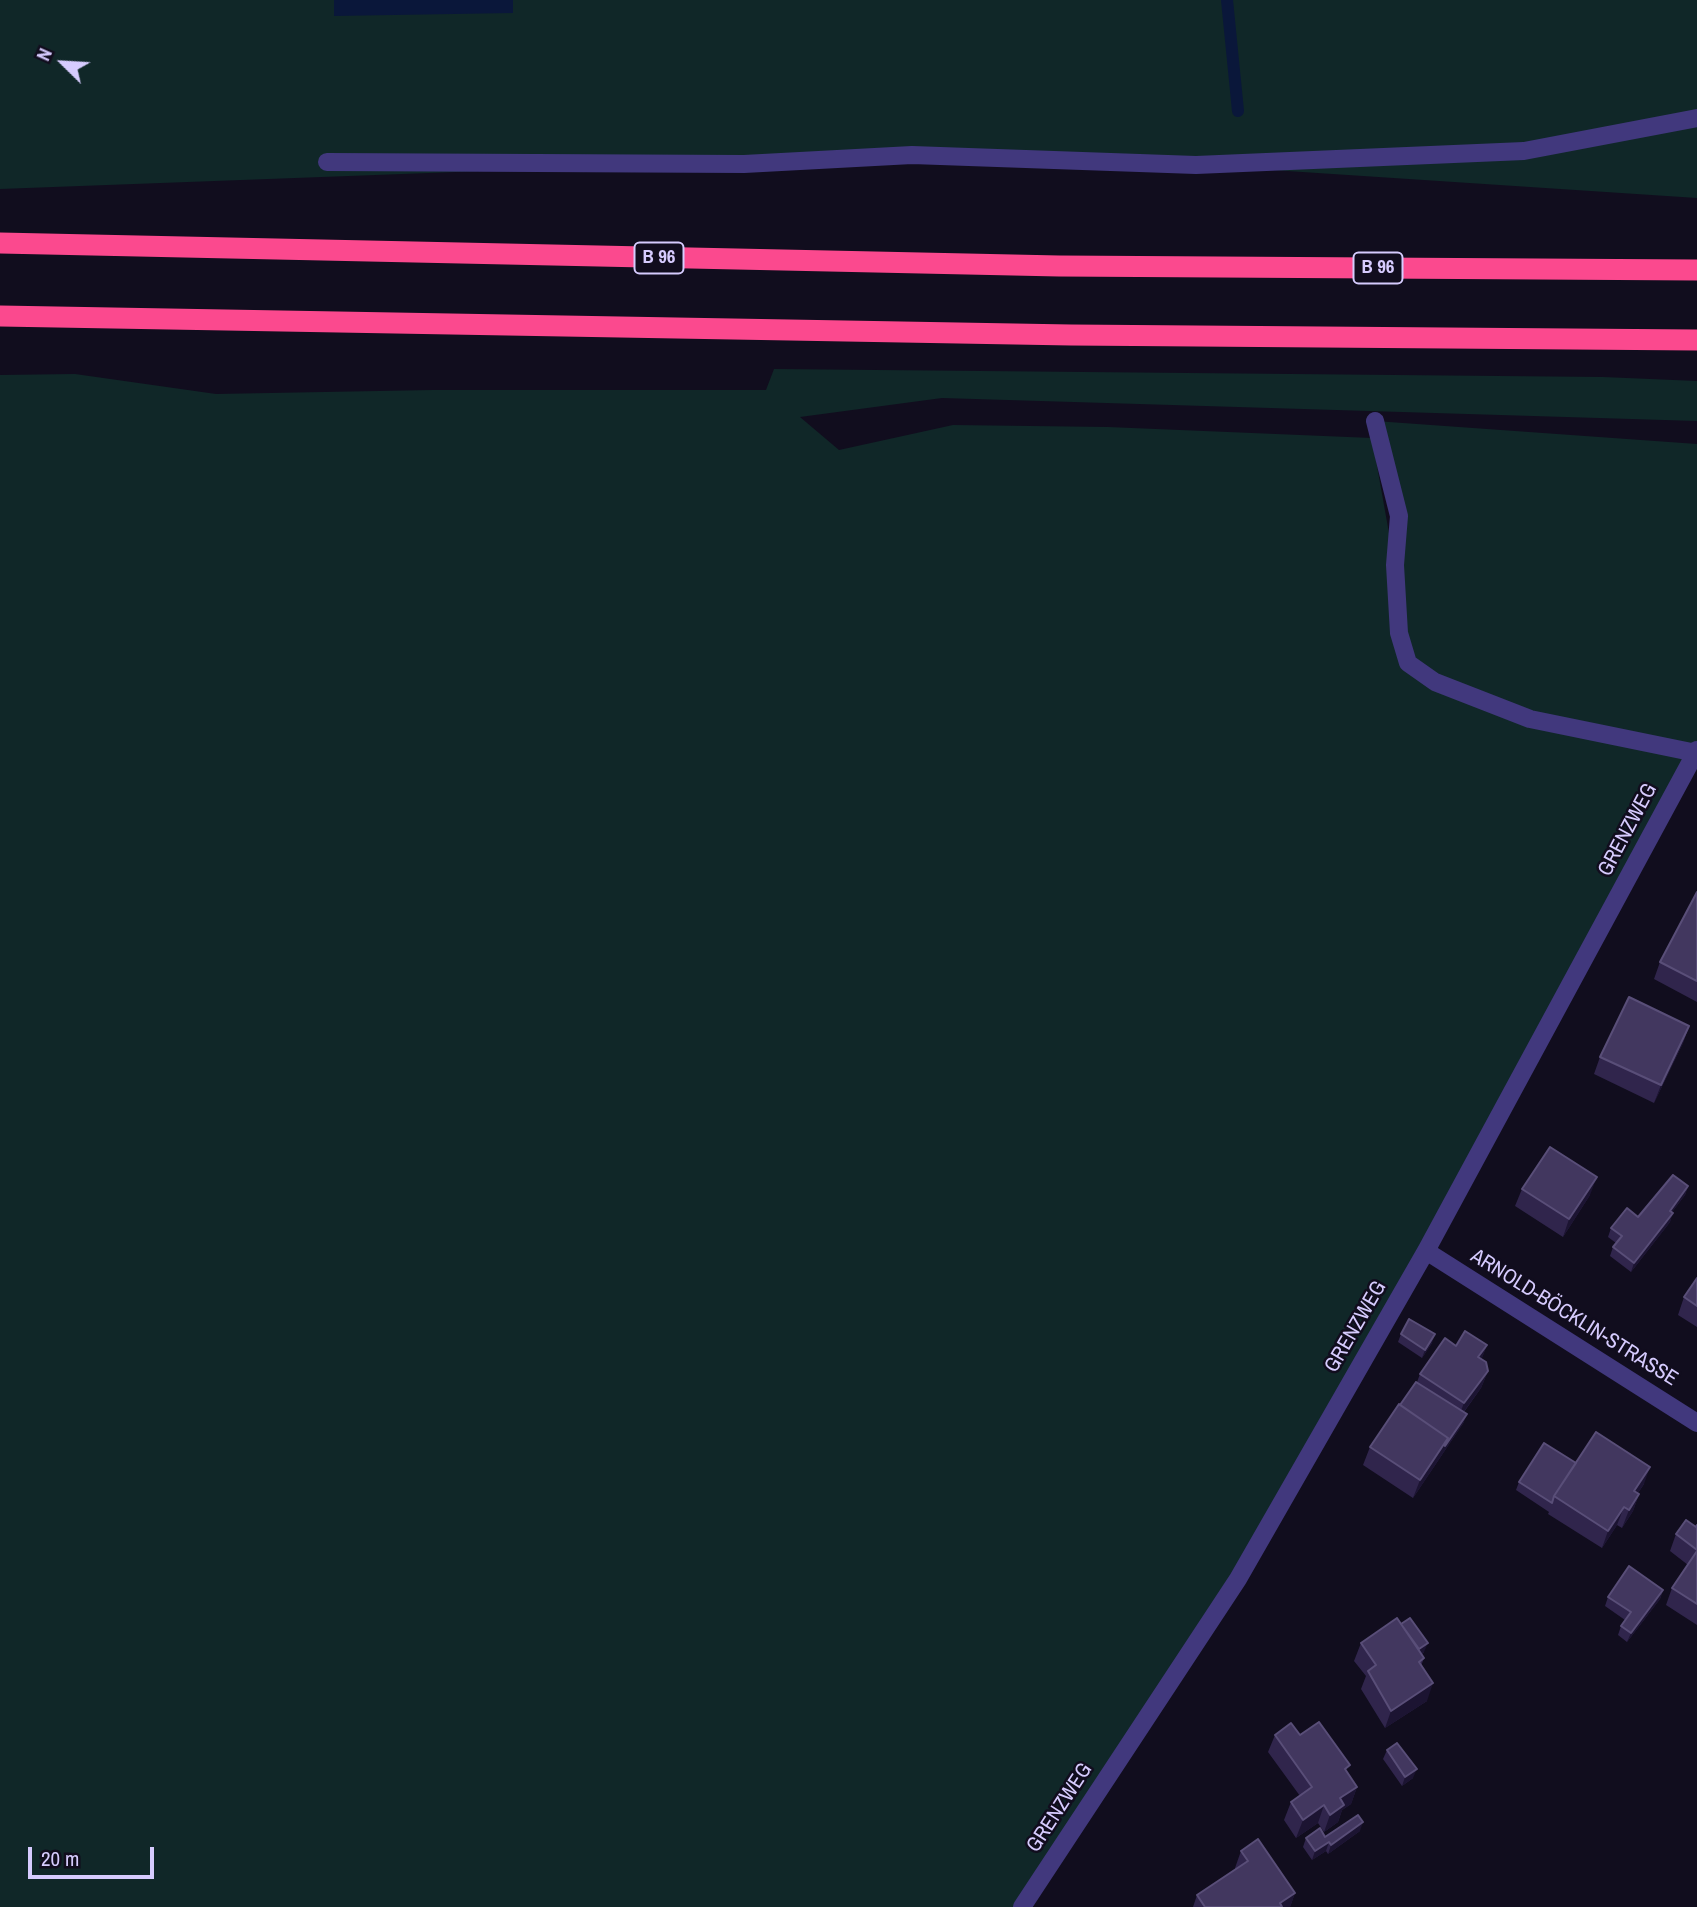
<!DOCTYPE html>
<meta charset="utf-8">
<style>
body{margin:0}
#map{position:relative;width:1697px;height:1907px;overflow:hidden;background:#110d1e;font-family:"Archivo Narrow",sans-serif}
canvas{display:block}
.north{position:absolute;left:28px;top:28px;width:70px;height:70px;-webkit-text-stroke:5px #110d1e;paint-order:stroke;rotate:294deg;font-size:19px;font-weight:700;line-height:28px;text-align:center;color:#d6cbfe}
.north::after{content:'';display:block;margin:auto;width:24px;height:32px;background:#d6cbfe;clip-path:polygon(50% 0,100% 100%,50% 72%,0 100%)}
.scale{position:absolute;left:28px;top:1847px;width:126px;height:32px;box-sizing:border-box;border:4px solid #d6cbfe;border-top:0;padding-left:9px;font-size:21px;line-height:24px;white-space:nowrap;color:#d6cbfe;-webkit-text-stroke:5px #110d1e;paint-order:stroke}
</style>
<div id="map">
<canvas width="1697" height="1907"></canvas>
<div class="north">N</div>
<div class="scale">20 m</div>
</div>
<script>
const ctx = document.querySelector('canvas').getContext('2d');
ctx.lineJoin = 'round';
function paint(path, color) { ctx.fillStyle = color; ctx.fill(path, 'evenodd'); }
const toPath = rows => new Path2D(rows.map(r => 'M' + r).join(''));
function stroke(path, color, width, dash) { ctx.strokeStyle = color; ctx.lineWidth = width; ctx.lineCap = dash ? 'butt' : 'round'; ctx.setLineDash(dash || []); ctx.stroke(path); }
function write(font, color, halo, rows, align = 'center') {
  ctx.font = font + ' "Archivo Narrow",sans-serif'; ctx.lineWidth = 5; ctx.setLineDash([]); ctx.textBaseline = 'middle'; ctx.strokeStyle = halo; ctx.fillStyle = color; for (const [text, x, y, turn = 0] of rows) {
    ctx.save(); ctx.translate(x, y); ctx.rotate((+turn || 0) * Math.PI / 180); ctx.textAlign = isNaN(turn) ? turn : align; if (halo) ctx.strokeText(text, 0, 0); ctx.fillText(text, 0, 0); ctx.restore();
  }
}
paint(toPath([
 [0,0,1697,0,1697,198,1196,165,912,155,0,189],
 [774,369,1603,377,1697,381,1697,421,942,398,800,417,839,450,953,425,1108,427,1372,438,1394,561,1399,516,1375,421,1697,444,1697,750,1238,1579,1022,1907,0,1907,0,375,75,374,216,394,432,390,766,390]
]), '#102728');
paint(toPath([
 [334,0,513,0,513,13,334,16]
]), '#0a173a');
stroke(toPath([
 [1227,0,1238,111]
]), '#0a173a', 12);
stroke(toPath([
 [327,162,744,164,912,155,1196,165,1524,151,1697,118],
 [1375,421,1399,516,1395,565,1399,633,1408,663,1435,682,1530,719,1696,753],
 [1426,1251,1697,1423],
 [1022,1907,1238,1579,1426,1251,1697,750]
]), '#41387d', 18);
stroke(toPath([
 [0,243,1059,266,1697,270],
 [0,316,1071,335,1697,340]
]), '#fb498e', 21);
paint(toPath([
 [1697,892,1697,1002,1654,979,1660,962],
 [1689,1026,1683,1043,1654,1103,1594,1074,1600,1057],
 [1688,1186,1685,1195,1672,1212,1670,1222,1631,1272,1610,1256,1613,1247,1616,1243,1608,1237,1611,1228,1638,1217],
 [1522,1189,1590,1195,1563,1237,1515,1206],
 [1697,1278,1697,1327,1678,1315,1684,1297],
 [1401,1334,1432,1343,1422,1358,1398,1342],
 [1487,1345,1481,1360,1488,1371,1481,1388,1464,1412,1464,1422,1413,1498,1363,1465,1370,1447,1417,1382,1420,1374,1456,1346],
 [1576,1463,1644,1484,1638,1493,1639,1494,1633,1511,1622,1528,1617,1525,1602,1548,1548,1514,1549,1512,1516,1490,1519,1482],
 [1697,1525,1697,1625,1666,1605,1672,1588,1688,1565,1670,1551,1676,1534,1696,1527],
 [1663,1590,1660,1599,1627,1642,1618,1635,1621,1626,1625,1620,1605,1606,1608,1597],
 [1361,1643,1424,1652,1422,1654,1424,1658,1421,1666,1427,1701,1385,1728,1361,1689,1366,1676,1354,1661],
 [1275,1735,1300,1735,1347,1773,1357,1787,1351,1804,1342,1810,1338,1822,1324,1832,1318,1823,1296,1838,1284,1820,1291,1802,1300,1796,1268,1752],
 [1387,1750,1413,1778,1402,1786,1383,1759],
 [1360,1831,1328,1854,1326,1851,1312,1860,1303,1847,1306,1838,1325,1837],
 [1241,1851,1295,1893,1290,1907,1193,1907,1197,1895,1235,1869,1235,1868]
]), '#30254c');
paint(toPath([
 [1689,1026,1683,1043,1654,1103,1661,1085],
 [1597,1177,1590,1195,1563,1237,1569,1219],
 [1688,1186,1685,1195,1667,1219,1670,1211],
 [1673,1213,1670,1222,1631,1272,1634,1263],
 [1435,1334,1432,1343,1422,1358,1425,1350],
 [1487,1345,1480,1363,1478,1357],
 [1488,1371,1481,1388,1457,1421,1464,1403],
 [1467,1414,1464,1422,1413,1498,1420,1480,1448,1438],
 [1650,1467,1644,1484,1628,1508,1634,1491],
 [1639,1494,1633,1511,1622,1528,1629,1510],
 [1624,1507,1617,1525,1602,1548,1608,1531],
 [1663,1590,1660,1599,1627,1642,1631,1633],
 [1428,1643,1424,1652,1410,1662,1413,1653],
 [1433,1683,1427,1701,1385,1728,1391,1711],
 [1417,1769,1413,1778,1402,1786,1405,1777],
 [1357,1787,1351,1804,1342,1810,1338,1822,1324,1832,1330,1815,1340,1798],
 [1324,1805,1318,1823,1296,1838,1303,1820],
 [1363,1822,1360,1831,1328,1854,1331,1845],
 [1329,1842,1326,1851,1312,1860,1315,1851],
 [1295,1893,1290,1907,1278,1907,1280,1903]
]), '#1c1432');
const building = toPath([
 [1697,892,1697,981,1660,962,1697,892],
 [1629,997,1689,1026,1661,1085,1600,1057,1629,997],
 [1550,1147,1597,1177,1569,1219,1522,1189,1550,1147],
 [1673,1175,1688,1186,1670,1211,1673,1213,1634,1263,1613,1247,1622,1236,1611,1228,1627,1208,1638,1217,1673,1175],
 [1697,1278,1697,1306,1684,1297,1697,1278],
 [1409,1319,1435,1334,1425,1350,1401,1334,1409,1319],
 [1465,1331,1487,1345,1478,1357,1486,1362,1488,1371,1464,1403,1420,1374,1445,1338,1456,1346,1465,1331],
 [1416,1382,1467,1414,1445,1446,1448,1438,1400,1405,1416,1382],
 [1399,1404,1448,1438,1420,1480,1370,1447,1399,1404],
 [1596,1432,1650,1467,1634,1491,1639,1494,1629,1510,1624,1507,1608,1531,1554,1496,1596,1432],
 [1544,1443,1576,1463,1554,1496,1552,1503,1519,1482,1544,1443],
 [1686,1520,1696,1527,1697,1525,1697,1550,1676,1534,1686,1520],
 [1697,1551,1697,1604,1672,1588,1697,1551],
 [1629,1566,1663,1590,1631,1633,1621,1626,1631,1612,1608,1597,1629,1566],
 [1397,1618,1424,1658,1419,1662,1433,1683,1391,1711,1368,1671,1376,1665,1361,1643,1397,1618],
 [1410,1618,1428,1643,1419,1649,1401,1624,1410,1618],
 [1319,1722,1350,1765,1345,1769,1357,1787,1340,1798,1344,1805,1330,1815,1324,1805,1303,1820,1291,1802,1312,1787,1275,1735,1291,1723,1300,1735,1319,1722],
 [1397,1743,1417,1769,1405,1777,1387,1750,1397,1743],
 [1358,1815,1363,1822,1331,1845,1329,1842,1315,1851,1306,1838,1320,1828,1325,1837,1358,1815],
 [1258,1839,1295,1893,1280,1903,1282,1907,1205,1907,1197,1895,1248,1861,1241,1851,1258,1839]
]);
paint(building, '#42375f');
stroke(building, '#594e78', 2);
for (const [x, y, w] of [
 [659,258,49],
 [1378,268,49]
]) { const box = new Path2D(); box.roundRect(x - w / 2, y - 15.5, w, 31, 5); ctx.fillStyle = '#110d1e'; ctx.fill(box); stroke(box, '#d6cbfe', 2); }
write('bold 19px', '#d6cbfe', null, [
 ["B 96",659,258],
 ["B 96",1378,268]
]);
write('21px', '#d6cbfe', '#110d1e', [
 ["GRENZWEG",1628,830,-62],
 ["ARNOLD-BÖCKLIN-STRASSE",1574,1318,32],
 ["GRENZWEG",1356,1327,-60],
 ["GRENZWEG",1060,1808,-57]
]);
</script>
